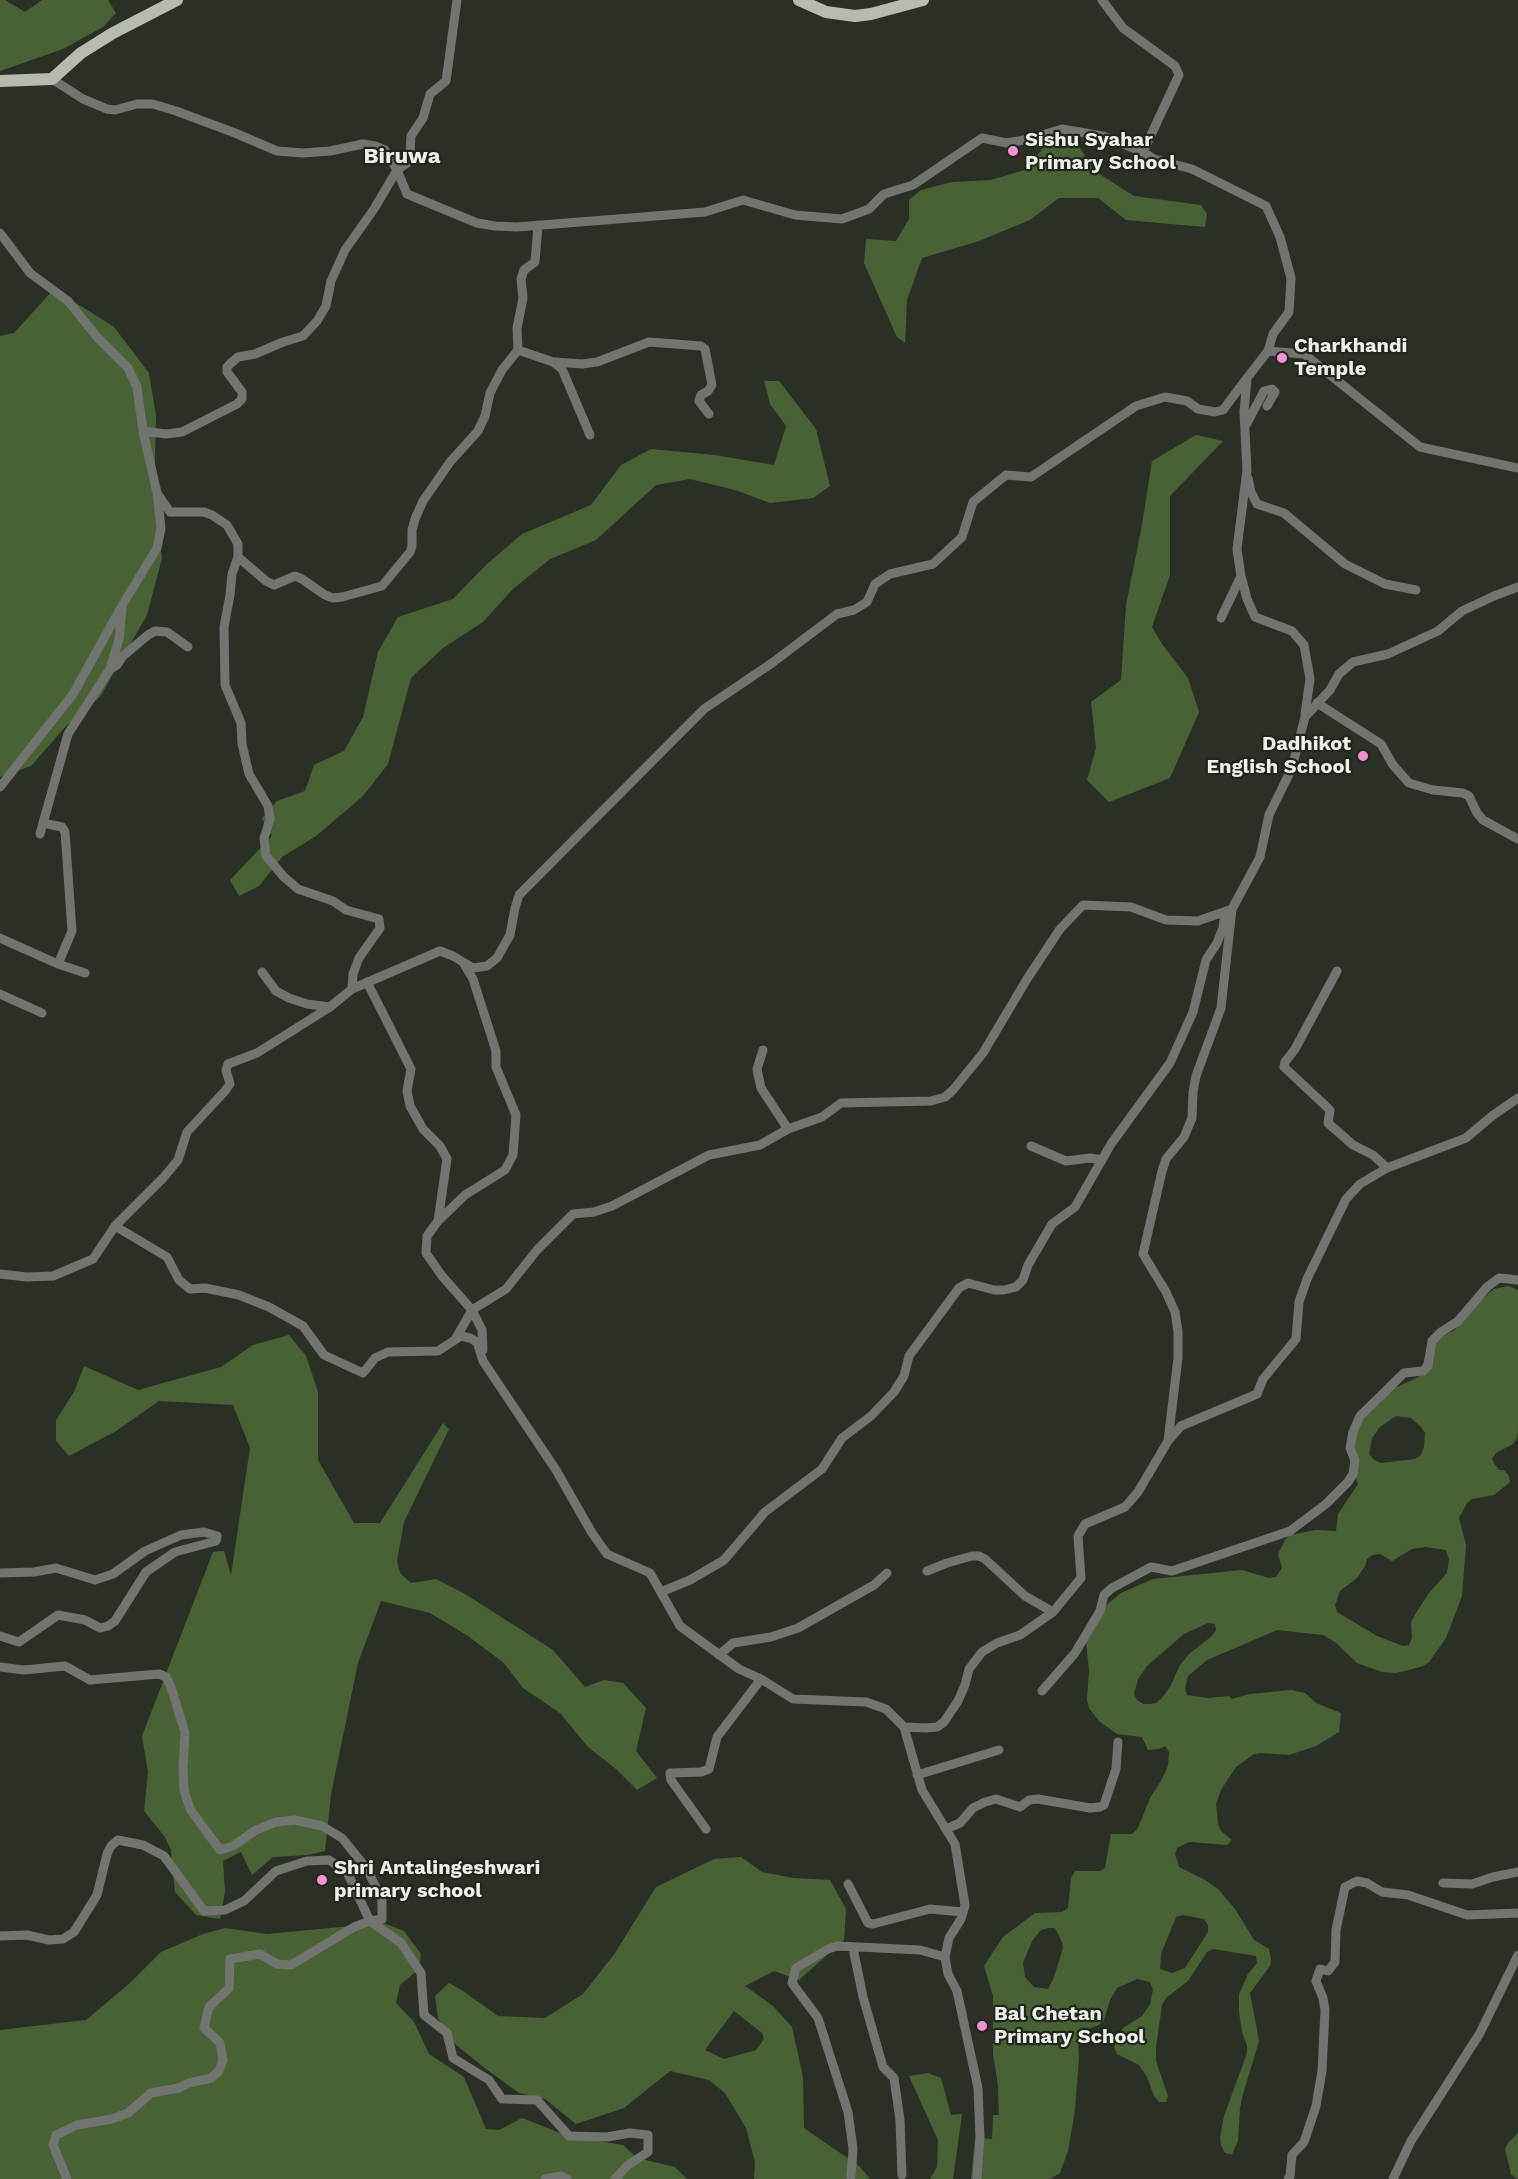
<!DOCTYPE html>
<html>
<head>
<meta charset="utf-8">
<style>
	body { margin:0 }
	canvas { display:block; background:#2b3027 }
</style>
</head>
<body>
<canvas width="1518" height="2179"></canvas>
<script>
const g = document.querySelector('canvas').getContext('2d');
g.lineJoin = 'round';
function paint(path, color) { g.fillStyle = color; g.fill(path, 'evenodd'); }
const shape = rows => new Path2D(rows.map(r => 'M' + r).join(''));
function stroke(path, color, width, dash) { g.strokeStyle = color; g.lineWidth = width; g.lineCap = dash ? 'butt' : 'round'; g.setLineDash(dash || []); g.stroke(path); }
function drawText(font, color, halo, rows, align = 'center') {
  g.font = font + ' "Work Sans",sans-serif'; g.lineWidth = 4.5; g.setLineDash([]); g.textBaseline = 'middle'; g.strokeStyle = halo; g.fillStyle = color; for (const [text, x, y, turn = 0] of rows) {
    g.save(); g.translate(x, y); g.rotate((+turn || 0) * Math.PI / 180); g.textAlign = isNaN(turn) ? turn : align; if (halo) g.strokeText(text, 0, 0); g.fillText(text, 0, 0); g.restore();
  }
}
const forest = shape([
	[0,0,5,0,25,12,42,0,108,0,116,13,103,27,63,49,0,71],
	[1074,137,1093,170,1134,196,1201,205,1207,214,1205,227,1126,220,1098,198,1059,198,1030,220,979,241,922,258,907,300,905,343,897,337,864,263,866,239,896,241,909,219,909,200,921,190,952,182,991,180,1028,169,1046,143],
	[54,289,114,327,149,373,156,416,154,503,162,558,147,615,100,697,66,726,31,766,0,777,0,336,14,333],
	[764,381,779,381,816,429,830,486,813,498,770,503,735,490,690,479,656,485,596,540,550,559,513,589,483,622,443,648,411,678,388,764,363,796,316,836,282,857,259,886,239,896,230,880,272,836,262,818,277,801,305,791,314,765,344,751,363,717,378,652,398,617,453,599,485,566,522,534,591,505,621,465,651,449,715,455,774,465,786,426,770,404],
	[1196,435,1223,441,1170,496,1170,575,1152,627,1162,644,1188,678,1199,712,1170,778,1109,802,1087,780,1096,748,1091,702,1121,680,1126,605,1142,525,1152,461],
	[1509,1286,1518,1290,1518,1430,1517,1438,1513,1444,1496,1453,1492,1459,1495,1465,1500,1470,1504,1470,1509,1476,1510,1482,1494,1495,1472,1499,1467,1503,1459,1518,1466,1545,1462,1596,1446,1638,1429,1662,1423,1666,1409,1670,1396,1673,1382,1672,1357,1663,1335,1642,1323,1635,1277,1630,1207,1660,1188,1676,1185,1689,1187,1695,1208,1698,1229,1696,1232,1699,1250,1694,1291,1690,1305,1693,1316,1703,1341,1713,1339,1732,1316,1746,1289,1755,1261,1753,1254,1754,1236,1767,1221,1790,1216,1804,1218,1825,1221,1831,1232,1840,1227,1845,1189,1842,1177,1848,1175,1854,1179,1867,1205,1880,1218,1889,1235,1909,1254,1940,1269,1949,1271,1959,1270,1966,1250,1993,1259,2041,1243,2094,1240,2108,1238,2141,1232,2154,1225,2153,1221,2145,1220,2138,1224,2116,1247,2053,1247,2046,1242,2032,1239,2012,1239,1994,1248,1974,1257,1963,1256,1956,1213,1949,1207,1952,1188,1981,1166,1998,1162,2005,1156,2047,1156,2061,1168,2096,1166,2102,1159,2102,1154,2096,1147,2077,1139,2065,1117,2054,1114,2047,1123,2028,1142,2016,1150,2004,1153,1990,1150,1982,1137,1979,1117,1988,1110,2000,1104,2020,1099,2025,1085,2030,1078,2042,1079,2058,1075,2110,1068,2151,1060,2173,1050,2179,971,2179,975,2138,992,2139,993,2115,999,2115,998,2085,993,2054,993,1996,984,1966,1003,1937,1035,1913,1062,1912,1068,1908,1071,1878,1075,1871,1100,1871,1105,1868,1111,1834,1132,1834,1138,1828,1150,1798,1162,1779,1168,1766,1169,1752,1165,1746,1159,1749,1148,1750,1142,1737,1117,1734,1099,1721,1089,1708,1087,1700,1089,1670,1086,1642,1104,1607,1121,1593,1153,1579,1242,1570,1269,1578,1276,1577,1282,1568,1278,1554,1285,1540,1290,1535,1316,1530,1336,1531,1338,1514,1358,1484,1347,1452,1355,1425,1388,1391,1419,1377,1428,1347,1436,1339,1455,1330,1462,1316,1494,1289],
	[1396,1416,1411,1418,1421,1427,1425,1433,1424,1447,1421,1455,1415,1459,1381,1463,1374,1460,1369,1454,1372,1438,1380,1427],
	[1426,1547,1446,1550,1449,1559,1447,1573,1429,1593,1414,1616,1411,1622,1412,1638,1409,1645,1403,1646,1377,1636,1337,1612,1335,1605,1340,1591,1357,1578,1365,1566,1367,1559,1373,1555,1380,1554,1392,1561,1412,1549],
	[1208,1623,1215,1624,1216,1630,1212,1636,1189,1654,1180,1665,1170,1687,1162,1698,1156,1703,1150,1704,1143,1704,1137,1700,1134,1694,1138,1679,1147,1666,1184,1634],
	[1183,1915,1204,1919,1208,1925,1208,1932,1185,1968,1172,1973,1160,1969,1161,1954,1176,1917],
	[1048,1928,1055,1928,1062,1942,1063,1948,1054,1977,1048,1989,1034,1987,1025,1977,1023,1963,1032,1941,1041,1930],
	[289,1335,306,1356,318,1392,318,1460,354,1523,380,1523,443,1423,449,1429,404,1522,397,1561,400,1573,411,1583,436,1579,465,1594,553,1650,585,1687,604,1680,623,1683,646,1708,636,1751,657,1778,637,1790,616,1769,588,1747,560,1713,523,1688,504,1663,468,1636,430,1613,381,1601,358,1663,331,1794,325,1851,308,1855,273,1857,252,1875,241,1852,223,1861,225,1892,220,1919,196,1915,175,1892,171,1850,165,1837,144,1811,148,1772,142,1736,213,1552,224,1551,231,1575,250,1448,233,1405,159,1401,116,1431,69,1456,56,1441,56,1420,74,1392,84,1366,138,1390,221,1367,253,1345],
	[741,1857,762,1872,793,1878,830,1880,846,1909,844,1940,799,1980,774,1971,745,1986,773,2006,792,2027,803,2077,804,2128,859,2166,870,2179,754,2179,755,2162,746,2128,725,2093,709,2080,670,2071,624,2108,576,2124,545,2099,519,2093,486,2069,455,2044,438,2018,435,1996,449,1983,463,1991,498,2016,545,2018,583,1994,615,1953,656,1887,714,1859],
	[734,2011,762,2033,764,2039,756,2050,724,2059,705,2050],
	[383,1923,404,1931,421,1954,419,1969,400,1985,396,2003,414,2022,429,2054,464,2077,486,2129,499,2130,522,2118,568,2136,623,2145,637,2158,675,2167,687,2179,0,2179,0,2030,86,2020,130,1983,161,1952,203,1934,225,1928,267,1934],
	[928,2073,941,2078,951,2115,962,2114,953,2179,930,2179,937,2167,938,2140,909,2076],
	[1518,2133,1518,2179,1517,2179,1511,2174,1505,2149,1508,2143]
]);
const minor = shape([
	[1102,0,1123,28,1175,66,1179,75,1143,152,1154,159,1192,169,1266,206,1280,237,1291,278,1289,312,1273,334,1268,351,1247,378,1244,412,1247,470,1237,549,1241,576,1247,599,1255,617,1292,631,1304,645,1310,679,1305,714],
	[52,79,83,99,107,109,115,110,137,104,153,104,176,111,235,133,277,151,303,153,330,151,363,144,375,146,385,150,397,170,407,194,477,223,495,226,517,227,705,212,743,200,795,215,842,219,869,209,884,194,913,185,982,138,1007,143,1029,139,1062,129,1103,136,1143,152],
	[0,233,30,273,68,301,97,337,128,368,137,387,143,431,157,493,161,528,157,548,123,604,73,694,0,787],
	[518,350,517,328,523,298,521,279,524,270,535,262,538,225],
	[1268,351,1304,354,1420,447,1518,468],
	[555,362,582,364,597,362,649,342,701,346,705,349,712,385,708,391,701,395,699,401,709,414],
	[1246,425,1264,391,1272,389,1275,392,1267,406],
	[143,431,166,434,182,432,237,404,242,399,242,392,227,372,227,367,231,363,238,357,255,354,283,342,303,336,317,321,326,306,331,281,345,250,374,209,397,170,407,163,410,154,411,136,423,118,430,94,446,81,457,0],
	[1248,478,1251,492,1257,504,1284,513,1345,564,1385,584,1416,590],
	[157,493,170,512,204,512,212,515,227,525,238,544,238,557,266,581,274,585,295,576,302,579,325,595,333,598,342,597,382,586,410,552,412,546,412,530,415,519,423,501,450,462,478,431,485,416,490,393,502,370,518,350,553,362,562,369,590,435],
	[238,557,232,574,230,595,224,627,225,685,241,723,242,744,249,774,268,806,270,819,264,838,266,856,284,877,298,889,333,901,346,910,379,919,380,928,359,958,353,974,352,989],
	[1221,618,1241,576],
	[110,669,117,665,123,656,148,635,155,631,167,632,188,647],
	[1317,703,1381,744,1393,765,1409,783,1433,790,1463,793,1469,796,1477,813,1483,820,1518,839],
	[43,823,62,827,65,832,72,931,58,964],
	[40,834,68,734,110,669,119,639,122,609],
	[0,938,58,964,85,973],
	[464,964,473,979,496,1051,496,1067,516,1115,513,1155,505,1170,465,1195,438,1221,427,1236,426,1253,442,1276,472,1310,482,1330,483,1350],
	[1337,971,1295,1049,1285,1062,1284,1067,1330,1110,1328,1123,1353,1145,1373,1155,1387,1168],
	[262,972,276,991,289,998,307,1004,330,1007],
	[367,982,411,1069,407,1091,410,1106,423,1129,440,1146,447,1159,438,1221],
	[0,994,42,1013],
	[763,1050,757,1069,761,1088,788,1129],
	[1031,1146,1066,1161,1090,1158,1102,1160],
	[115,1226,167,1257,179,1280,190,1289,205,1288,239,1295,269,1307,303,1326,324,1355,363,1373,375,1358,388,1352,438,1351,461,1336,470,1338,477,1342,483,1361,556,1470,592,1533,607,1554,650,1573,680,1626,739,1669,761,1679,793,1699,866,1702,886,1709,904,1727,922,1790,955,1844,965,1905,961,1919,949,1938,945,1957,948,1974,957,1991,978,2088,980,2138,977,2179],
	[0,1274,27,1277,53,1276,93,1259,115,1226,164,1177,178,1160,187,1132,225,1091,230,1084,226,1070,228,1064,257,1053,330,1007,352,989,440,951,453,956,473,968,487,966,497,958,510,935,515,908,519,895,704,709,772,663,837,614,854,610,867,602,875,584,890,574,933,564,962,537,973,502,1006,475,1031,477,1136,406,1165,397,1187,401,1198,409,1215,412,1223,410,1247,378],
	[456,1338,472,1310,506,1289,537,1250,573,1214,594,1212,612,1206,709,1155,760,1145,788,1129,822,1117,841,1103,931,1101,945,1097,953,1090,983,1053,1027,979,1060,929,1083,905,1131,907,1166,920,1198,921,1232,909,1260,857,1269,815,1292,768,1305,717,1330,690,1339,674,1353,662,1388,654,1438,631,1462,611,1494,596,1518,587],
	[1168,1441,1178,1358,1178,1332,1175,1312,1166,1292,1143,1254,1162,1171,1166,1159,1184,1137,1192,1118,1193,1092,1196,1076,1221,1008,1232,909],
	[927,1571,947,1563,972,1556,979,1556,985,1559,1025,1596,1053,1612],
	[0,1573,34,1572,56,1568,95,1580,113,1574,145,1551,181,1535,204,1532,217,1536,216,1541,175,1552,146,1572,115,1621,108,1626,100,1628,85,1620,58,1615,19,1642,0,1636],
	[661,1592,690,1580,724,1560,765,1512,822,1469,842,1438,871,1416,894,1392,904,1376,909,1356,959,1288,968,1283,994,1290,1004,1290,1016,1287,1023,1280,1028,1265,1052,1224,1075,1207,1111,1144,1170,1063,1193,1012,1206,960,1217,943,1223,928,1225,912],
	[719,1655,733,1643,771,1637,798,1628,874,1585,887,1573],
	[0,1667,24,1670,65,1666,90,1680,159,1674,166,1677,171,1687,185,1733,183,1768,184,1790,190,1809,220,1850,233,1846,256,1830,276,1822,295,1820,322,1826,342,1838,367,1869,382,1900,382,1919,370,1921,347,1872,329,1860,307,1861,276,1871,244,1901,225,1910,204,1911,164,1856,143,1845,118,1840,111,1846,107,1854,97,1895,74,1932,63,1939,49,1940,27,1935,0,1936],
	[1042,1691,1075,1653,1100,1611,1104,1595,1112,1588,1151,1567,1172,1571,1290,1531,1326,1504,1348,1482,1353,1474,1355,1460,1350,1448,1353,1432,1360,1416,1404,1373,1423,1371,1428,1366,1432,1341,1441,1332,1458,1321,1487,1287,1499,1278,1518,1280],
	[904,1727,926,1728,937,1727,944,1722,958,1701,965,1685,969,1669,982,1652,997,1643,1020,1635,1053,1612,1081,1578,1078,1536,1085,1524,1125,1507,1138,1492,1168,1441,1181,1426,1257,1394,1263,1379,1296,1339,1299,1302,1307,1279,1346,1199,1360,1184,1387,1168,1466,1138,1492,1116,1518,1098],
	[917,1775,999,1750],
	[706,1829,671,1780,670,1773,701,1772,709,1769,717,1737,761,1679],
	[946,1829,960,1823,973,1808,985,1802,996,1799,1020,1807,1029,1800,1038,1799,1090,1808,1100,1807,1104,1805,1116,1769,1118,1742],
	[1443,1883,1472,1884,1493,1877,1518,1872],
	[848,1884,868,1923,873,1924,930,1909,963,1912],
	[853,1948,863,1997,883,2067,894,2078,900,2120,902,2175],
	[851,2177,853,2149,848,2112,818,2018,792,1983,796,1968,828,1949,838,1946,920,1950,945,1957],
	[67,2179,53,2145,56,2135,77,2125,112,2119,128,2113,151,2093,179,2088,189,2083,211,2078,219,2071,223,2060,220,2043,204,2028,209,2007,229,1988,230,1959,260,1954,277,1964,291,1965,354,1927,370,1921,401,1943,421,1973,424,2015,447,2033,453,2058,489,2080,502,2099,537,2100,569,2136,607,2137,630,2133,648,2135,648,2152,628,2165,615,2179],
	[545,2179,561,2176,567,2179],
	[1288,2179,1290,2176,1292,2155,1304,2142,1316,2106,1322,2071,1325,2010,1323,1998,1316,1981,1320,1969,1328,1971,1335,1962,1336,1930,1345,1887,1357,1881,1367,1883,1382,1892,1408,1895,1467,1915,1518,1913],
	[1393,2179,1411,2141,1480,2033,1518,1955]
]);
const major = shape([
	[799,0,826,12,855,16,871,14,923,0],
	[0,81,52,79,81,53,113,33,177,0]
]);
const markers = [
	[1013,151,6,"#f590d1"],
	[1282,358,6,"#f590d1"],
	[1363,756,6,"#f590d1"],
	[322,1880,6,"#f590d1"],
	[982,2026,6,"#f590d1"]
];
const poiNames = [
	["Sishu Syahar",1025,140],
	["Primary School",1025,163],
	["Charkhandi",1294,346],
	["Temple",1294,369],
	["Dadhikot",1351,744,"right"],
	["English School",1351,767,"right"],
	["Shri Antalingeshwari",334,1868],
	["primary school",334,1891],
	["Bal Chetan",994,2014],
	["Primary School",994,2037]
];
const quarterNames = [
	["Biruwa",402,157]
];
paint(forest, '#496235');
stroke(minor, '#727470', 9);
stroke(major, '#b5bbb1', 12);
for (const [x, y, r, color] of markers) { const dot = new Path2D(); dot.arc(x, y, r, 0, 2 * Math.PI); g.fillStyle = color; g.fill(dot); stroke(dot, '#21261d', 2); }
drawText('bold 20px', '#edf1eb', '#21261d', poiNames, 'left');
drawText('bold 22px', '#edf1eb', '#21261d', quarterNames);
</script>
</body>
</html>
